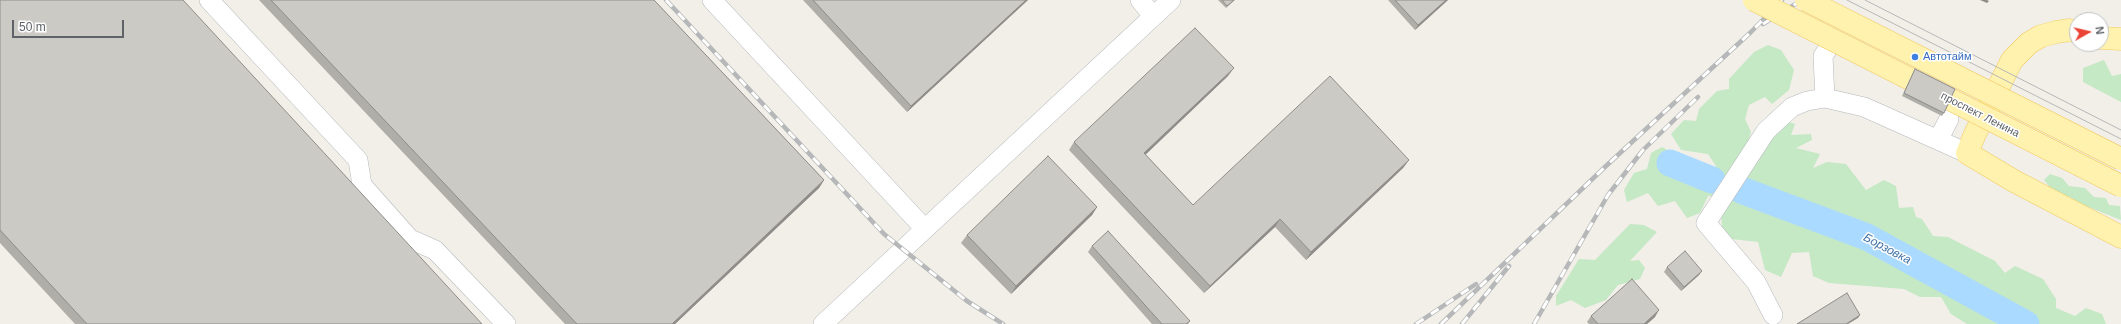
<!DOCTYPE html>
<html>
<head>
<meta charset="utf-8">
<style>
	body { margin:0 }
	#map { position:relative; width:2121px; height:324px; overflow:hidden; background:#f1efe8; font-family:Helvetica,sans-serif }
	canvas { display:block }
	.north { position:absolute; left:2069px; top:12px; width:40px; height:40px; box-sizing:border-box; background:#fff; border:1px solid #bfc1c3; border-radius:50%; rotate:82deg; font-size:11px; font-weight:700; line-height:16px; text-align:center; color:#5f6368 }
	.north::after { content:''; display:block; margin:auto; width:14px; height:18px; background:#ea4335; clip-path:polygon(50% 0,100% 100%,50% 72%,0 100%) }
	.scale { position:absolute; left:12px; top:20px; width:112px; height:18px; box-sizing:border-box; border:2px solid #5f6368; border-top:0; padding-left:5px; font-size:12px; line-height:14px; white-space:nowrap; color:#5f6368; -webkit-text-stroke:3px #fff; paint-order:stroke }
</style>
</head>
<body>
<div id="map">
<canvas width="2121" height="324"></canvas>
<div class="north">N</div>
<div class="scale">50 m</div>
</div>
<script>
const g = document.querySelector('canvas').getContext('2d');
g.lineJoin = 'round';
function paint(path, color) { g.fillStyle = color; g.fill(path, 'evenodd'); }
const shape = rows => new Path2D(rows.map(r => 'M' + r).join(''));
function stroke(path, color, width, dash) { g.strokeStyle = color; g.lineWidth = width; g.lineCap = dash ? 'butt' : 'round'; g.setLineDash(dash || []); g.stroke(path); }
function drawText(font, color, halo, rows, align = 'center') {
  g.font = font + ' Helvetica,sans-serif'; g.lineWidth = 3; g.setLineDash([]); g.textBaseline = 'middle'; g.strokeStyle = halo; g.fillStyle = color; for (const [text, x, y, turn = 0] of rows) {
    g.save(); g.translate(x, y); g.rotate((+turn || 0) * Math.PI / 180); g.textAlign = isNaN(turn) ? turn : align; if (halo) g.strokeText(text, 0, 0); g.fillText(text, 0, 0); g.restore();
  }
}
const green = shape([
	[1768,45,1781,50,1794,70,1789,90,1772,104,1765,97,1749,105,1745,119,1751,132,1748,142,1752,161,1788,122,1795,124,1791,135,1811,134,1812,140,1796,148,1820,154,1813,168,1827,162,1846,164,1866,190,1884,180,1896,186,1899,208,1913,207,1916,217,1922,219,1933,236,1948,237,1995,261,2005,273,2015,266,2043,279,2056,299,2056,308,2075,316,2086,308,2102,314,2106,324,1967,324,1951,314,1941,297,1920,297,1904,289,1829,283,1813,276,1809,252,1792,253,1781,277,1765,270,1758,242,1723,238,1721,215,1729,198,1708,196,1700,213,1687,218,1675,201,1658,206,1648,193,1627,202,1624,190,1634,173,1647,169,1651,153,1662,147,1666,149,1668,157,1680,164,1683,179,1696,177,1702,183,1716,166,1708,154,1681,150,1671,134,1684,120,1696,121,1699,109,1717,91,1729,89,1729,79,1754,52],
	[2104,60,2112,76,2121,74,2121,102,2083,82,2083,68],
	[2050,174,2062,178,2069,186,2085,188,2094,197,2106,198,2109,205,2120,206,2121,220,2078,203,2070,197,2056,195,2044,180],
	[1630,224,1644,225,1657,232,1630,261,1639,260,1645,268,1640,279,1618,285,1606,300,1585,308,1571,300,1556,306,1556,296,1579,259,1595,260]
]);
const river = shape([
	[1670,163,1712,180],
	[1741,190,1867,237,2026,324]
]);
const minor = shape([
	[209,0,358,160,362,185,410,239,435,250,506,324],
	[712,0,924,228],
	[1140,0,1153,16],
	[1825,98,1823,56,1827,50],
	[1938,140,1949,119],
	[1773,315,1756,282,1706,223,1766,131,1792,107,1807,101,1825,98,1864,107,1967,153],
	[823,324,1171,0]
]);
const major = shape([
	[2077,32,2070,30,2056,32,2041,36,2029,43,2012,60,1975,134,1967,153,2014,181,2121,237],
	[2101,38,2121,39]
]);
const tram = shape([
	[1847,0,2121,139],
	[1865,0,2121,130]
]);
const rail = shape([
	[666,0,884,234,967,301,1003,324],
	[1763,24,1802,0],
	[1416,324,1476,284],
	[1441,324,1606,166,1751,32,1782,0],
	[1462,324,1509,266],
	[1534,324,1608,195,1643,150,1698,97]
]);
const majorBridge = shape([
	[1754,0,2121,186],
	[1806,0,2121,159]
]);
const wall = shape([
	[0,0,482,324,75,324,0,243],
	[259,0,654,0,824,180,819,188,675,324,565,324],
	[803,0,1028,0,907,112],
	[1218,0,1235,0,1226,8],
	[1388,0,1448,0,1415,30],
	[1915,69,1944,113,1942,116,1902,96],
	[1228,76,1145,154,1193,205,1409,160,1403,168,1306,260,1275,227,1204,293,1069,150,1074,142],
	[1097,207,1092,215,1011,294,961,243,967,235],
	[1092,246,1190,321,1188,324,1152,324,1088,252],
	[1667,267,1702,271,1699,275,1681,291,1664,272],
	[1591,316,1655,317,1647,324,1589,324,1587,322]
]);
const shadedWall = shape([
	[1026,0,1028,0,907,112,911,106],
	[1446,0,1448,0,1415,30,1418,25],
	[1980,0,1987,0,1989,1,1987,3],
	[1234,68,1228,76,1139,161,1144,153],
	[1409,160,1403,168,1306,260,1311,252],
	[824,180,819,188,675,324,672,324],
	[1097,207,1092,215,1011,294,1016,286],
	[1280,219,1275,227,1204,293,1210,286],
	[1702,271,1699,275,1681,291,1684,287],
	[1659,310,1655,317,1647,324,1644,324],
	[1860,315,1858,318,1848,324,1846,324]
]);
const building = shape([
	[0,0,183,0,482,324,87,324,0,230,0,0],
	[271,0,654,0,824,180,672,324,577,324,271,0],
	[813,0,1026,0,911,106,813,0],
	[1222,0,1234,0,1227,6,1222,0],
	[1395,0,1446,0,1418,25,1395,0],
	[1195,28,1234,68,1144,153,1193,205,1330,76,1409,160,1311,252,1280,219,1210,286,1074,142,1195,28],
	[1915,69,1955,89,1944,113,1904,93,1915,69],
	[1048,156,1097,207,1016,286,967,235,1048,156],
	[1108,231,1190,321,1186,324,1162,324,1092,246,1108,231],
	[1685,251,1702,271,1684,287,1667,267,1685,251],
	[1632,279,1659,310,1644,324,1598,324,1591,316,1632,279],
	[1847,293,1860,315,1846,324,1797,324,1847,293]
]);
const markers = [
	[1915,57,4,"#3f7fe0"]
];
const shopNames = [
	["Автотайм",1923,57]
];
const streetNames = [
	["проспект Ленина",1980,115,27]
];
const waterNames = [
	["Борзовка",1887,249,28]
];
paint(green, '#c5e8c5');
stroke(river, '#aadaff', 27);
stroke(minor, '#b5b8bc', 20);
stroke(major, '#f2c960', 23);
stroke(minor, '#fff', 19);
stroke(major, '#fff2af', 22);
stroke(tram, '#b6b7b8', 1);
stroke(rail, '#b6b7b8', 4.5);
stroke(rail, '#fff', 3, [9]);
stroke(majorBridge, '#f2c960', 23, []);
stroke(majorBridge, '#fff2af', 22);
paint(wall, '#afaea9');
paint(shadedWall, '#8f8d8a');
paint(building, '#cccac5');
stroke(building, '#8f8d8a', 1);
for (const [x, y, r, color] of markers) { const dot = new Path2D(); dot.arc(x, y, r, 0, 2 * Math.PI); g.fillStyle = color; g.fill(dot); stroke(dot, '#fff', 1.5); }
drawText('11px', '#366cbe', '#fff', shopNames, 'left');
drawText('11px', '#5f6368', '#fff', streetNames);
drawText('italic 12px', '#4174aa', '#fff', waterNames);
</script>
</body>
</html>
